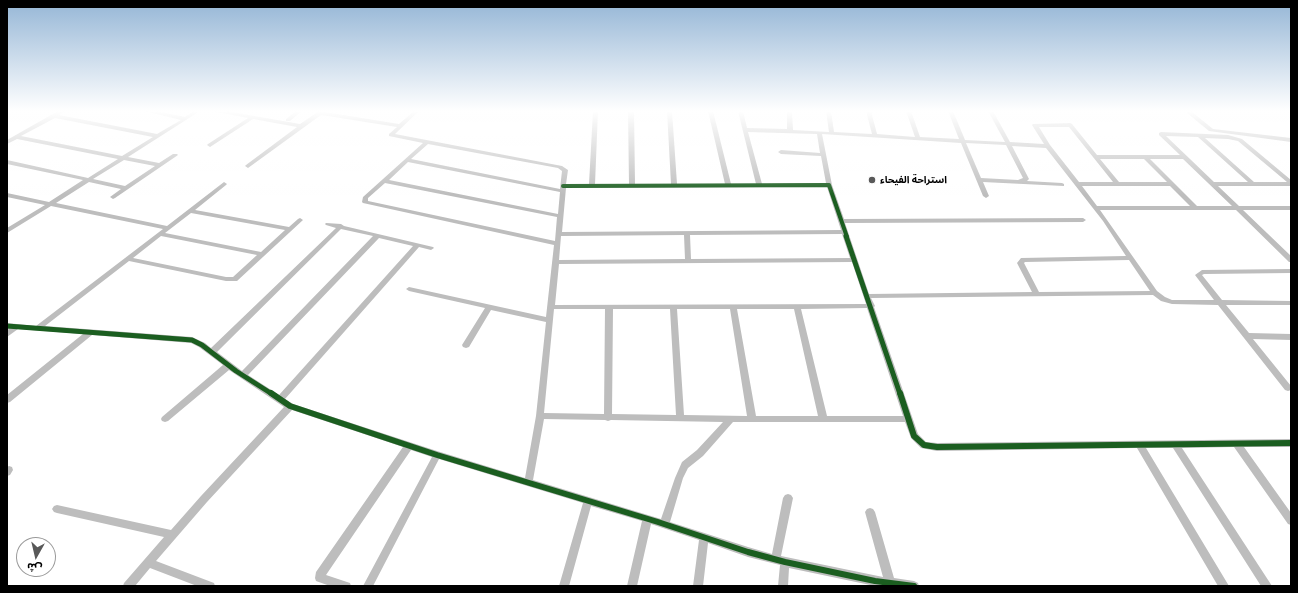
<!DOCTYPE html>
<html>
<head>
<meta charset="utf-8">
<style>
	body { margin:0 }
	#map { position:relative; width:1298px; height:593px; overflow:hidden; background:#fff; font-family:"IBM Plex Sans","Noto Sans Arabic",sans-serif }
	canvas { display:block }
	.frame { position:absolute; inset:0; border:8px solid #000; pointer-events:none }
	.north { position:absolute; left:16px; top:537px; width:40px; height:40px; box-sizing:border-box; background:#fff; border:1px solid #999; border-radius:50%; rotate:188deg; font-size:11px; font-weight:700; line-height:16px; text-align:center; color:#000 }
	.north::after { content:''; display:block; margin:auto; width:14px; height:18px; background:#595959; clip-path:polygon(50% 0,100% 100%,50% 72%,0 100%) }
</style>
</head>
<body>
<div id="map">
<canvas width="1298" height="593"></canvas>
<div class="frame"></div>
<div class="north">ش</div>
</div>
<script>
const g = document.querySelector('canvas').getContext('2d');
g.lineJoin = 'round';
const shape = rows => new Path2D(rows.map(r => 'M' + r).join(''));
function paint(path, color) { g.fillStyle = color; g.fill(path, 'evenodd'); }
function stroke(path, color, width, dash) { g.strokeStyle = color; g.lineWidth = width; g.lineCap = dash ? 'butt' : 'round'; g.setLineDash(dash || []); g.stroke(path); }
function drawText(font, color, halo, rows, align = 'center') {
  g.font = font + ' "IBM Plex Sans","Noto Sans Arabic",sans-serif'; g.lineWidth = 3; g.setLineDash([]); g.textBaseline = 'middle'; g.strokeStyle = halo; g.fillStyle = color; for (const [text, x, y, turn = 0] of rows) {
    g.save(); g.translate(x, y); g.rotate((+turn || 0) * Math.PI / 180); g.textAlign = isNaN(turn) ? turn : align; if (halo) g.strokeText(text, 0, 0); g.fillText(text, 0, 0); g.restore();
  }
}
const minor = shape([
	[58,111,65,111,59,115,157,134,181,120,144,111,156,111,185,117,194,111,200,111,128,157,159,163,173,154,177,154,178,155,115,198,113,199,110,197,121,189,89,182,56,203,167,226,224,182,227,184,226,185,195,210,289,227,298,219,300,218,303,220,237,281,226,281,129,261,45,326,192,337,205,343,211,348,336,228,326,225,325,224,326,223,341,224,344,226,433,247,434,248,431,250,419,247,285,399,293,404,437,451,525,478,536,416,546,322,491,310,469,347,466,348,463,347,462,345,485,308,409,291,406,289,409,287,546,317,554,245,363,203,362,202,363,197,423,143,389,136,389,134,397,127,321,115,248,168,245,166,246,165,297,127,253,119,210,147,207,145,208,144,248,118,212,111,226,111,300,124,319,111,325,111,325,112,399,124,414,111,419,111,395,134,562,166,568,170,566,184,589,184,593,111,598,111,595,184,629,184,628,111,634,111,635,184,671,184,667,111,672,111,677,184,725,184,708,111,713,111,731,184,756,184,738,111,743,111,747,128,787,129,787,111,792,111,793,130,829,132,826,111,831,111,834,132,872,134,866,111,871,111,877,134,915,137,906,111,911,111,920,137,959,139,948,111,953,111,965,140,1005,142,988,111,993,111,1010,142,1044,144,1032,125,1033,124,1070,123,1072,124,1097,155,1180,155,1159,135,1159,133,1161,132,1228,135,1242,139,1291,180,1291,186,1218,186,1239,206,1291,206,1291,210,1243,210,1291,256,1291,262,1289,262,1236,210,1100,210,1157,291,1165,297,1172,300,1214,300,1195,275,1202,270,1291,269,1291,273,1204,274,1202,275,1222,300,1291,301,1291,305,1226,305,1249,333,1291,334,1291,340,1253,339,1291,386,1291,390,1288,391,1285,390,1218,305,1172,304,1161,301,1153,295,871,298,875,306,874,307,918,434,926,442,937,443,1291,439,1291,447,1244,447,1291,513,1291,525,1288,524,1234,447,1182,448,1272,586,1261,586,1173,448,1146,448,1229,586,1218,586,1137,448,937,451,921,448,911,438,905,422,733,422,703,456,688,468,683,478,670,522,748,547,772,554,783,498,785,495,788,494,791,495,793,498,781,556,883,577,865,512,867,509,870,508,873,509,875,512,894,578,914,581,918,583,919,586,875,586,789,568,788,586,778,586,780,565,748,557,708,543,703,586,693,586,699,540,651,524,637,586,627,586,642,521,591,506,569,586,559,586,583,503,439,459,373,586,363,586,432,457,411,450,326,575,350,583,351,586,330,586,316,581,315,578,316,572,403,447,292,410,207,502,156,561,214,583,215,586,197,586,150,568,135,586,123,586,124,583,164,537,57,513,54,512,52,509,54,506,57,505,171,530,201,496,284,407,229,370,168,421,165,422,162,421,161,419,162,417,223,365,199,347,191,343,92,335,10,402,7,403,7,395,83,334,18,329,7,337,7,330,9,329,7,329,7,323,36,326,163,229,51,206,7,233,7,228,45,205,7,197,7,193,49,202,83,180,7,164,7,160,88,178,118,159,17,139,7,144,7,140,58,111],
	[55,118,153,137,122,156,21,136,55,118],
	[1039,127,1069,127,1113,182,1079,182,1050,145,1039,127],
	[748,132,817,134,820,153,781,150,778,152,781,154,821,156,826,183,762,184,748,132],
	[822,134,961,143,983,196,986,198,989,196,983,182,1064,186,1064,184,1062,183,1027,181,1029,179,1012,146,1046,148,1103,221,1126,256,1021,258,1017,263,1032,292,869,294,845,223,1083,222,1086,220,1083,218,844,219,832,185,822,134],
	[1166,136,1198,137,1248,182,1214,182,1166,136],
	[1205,138,1228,139,1238,141,1287,182,1254,182,1205,138],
	[966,143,1006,145,1023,178,1018,180,981,178,966,143],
	[428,144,558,168,562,171,560,189,411,159,428,144],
	[1100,159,1144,159,1167,182,1119,182,1100,159],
	[1150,159,1183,159,1232,206,1197,206,1150,159],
	[124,160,155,166,125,186,93,179,124,160],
	[408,162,560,192,558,214,389,180,408,162],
	[385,183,557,217,555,241,368,201,368,198,385,183],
	[1082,186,1170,186,1190,206,1097,206,1082,186],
	[827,187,841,230,562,232,566,188,827,187],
	[191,213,285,230,261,252,165,233,191,213],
	[341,229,373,236,242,371,217,352,341,229],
	[842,234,850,258,691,259,690,235,842,234],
	[684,235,685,259,559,260,561,236,684,235],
	[161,236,257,255,233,277,226,277,133,258,161,236],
	[379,238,413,246,279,395,248,375,379,238],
	[1129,260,1150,291,1039,292,1024,263,1025,262,1129,260],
	[852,262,866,304,555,305,559,264,852,262],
	[867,308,903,416,827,416,801,309,867,308],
	[554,309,605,309,604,414,544,413,554,309],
	[613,309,670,309,676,415,612,414,613,309],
	[677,309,730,309,747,416,684,415,677,309],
	[737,309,794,309,818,416,756,416,737,309],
	[544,419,605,420,608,421,611,420,723,422,697,450,682,462,675,478,661,519,533,480,544,419],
	[296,111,302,111,290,121,286,121,286,119,296,111],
	[1187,111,1191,111,1213,129,1291,138,1291,142,1209,131,1187,113,1187,111],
	[9,466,12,467,13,470,10,475,7,476,7,467,9,466]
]);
const cyclewayFar2 = shape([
	[563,186,829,185,847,237]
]);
const cyclewayFar1 = shape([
	[846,236,900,394],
	[7,326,192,340,202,345,236,371,272,394]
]);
const cycleway = shape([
	[271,393,290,406,437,455,658,522,748,552,785,562,875,581,914,586],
	[900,393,914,436,924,445,937,447,1291,443]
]);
const markers = [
	[872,180,4,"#595959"]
];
const poiNames = [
	["استراحة الفيحاء",880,180]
];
paint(minor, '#bdbdbd');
stroke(cyclewayFar2, '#1b5e20', 4);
stroke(cyclewayFar1, '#1b5e20', 5);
stroke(cycleway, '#1b5e20', 6);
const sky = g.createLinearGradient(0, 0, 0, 195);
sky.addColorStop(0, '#95b6d6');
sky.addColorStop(0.57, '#fff');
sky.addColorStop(1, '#ffffff00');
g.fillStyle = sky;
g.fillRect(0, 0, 1298, 195);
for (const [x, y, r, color] of markers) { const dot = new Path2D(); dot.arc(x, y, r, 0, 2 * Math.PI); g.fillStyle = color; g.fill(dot); stroke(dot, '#fff', 1.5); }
drawText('bold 10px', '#000', '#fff', poiNames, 'left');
</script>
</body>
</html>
